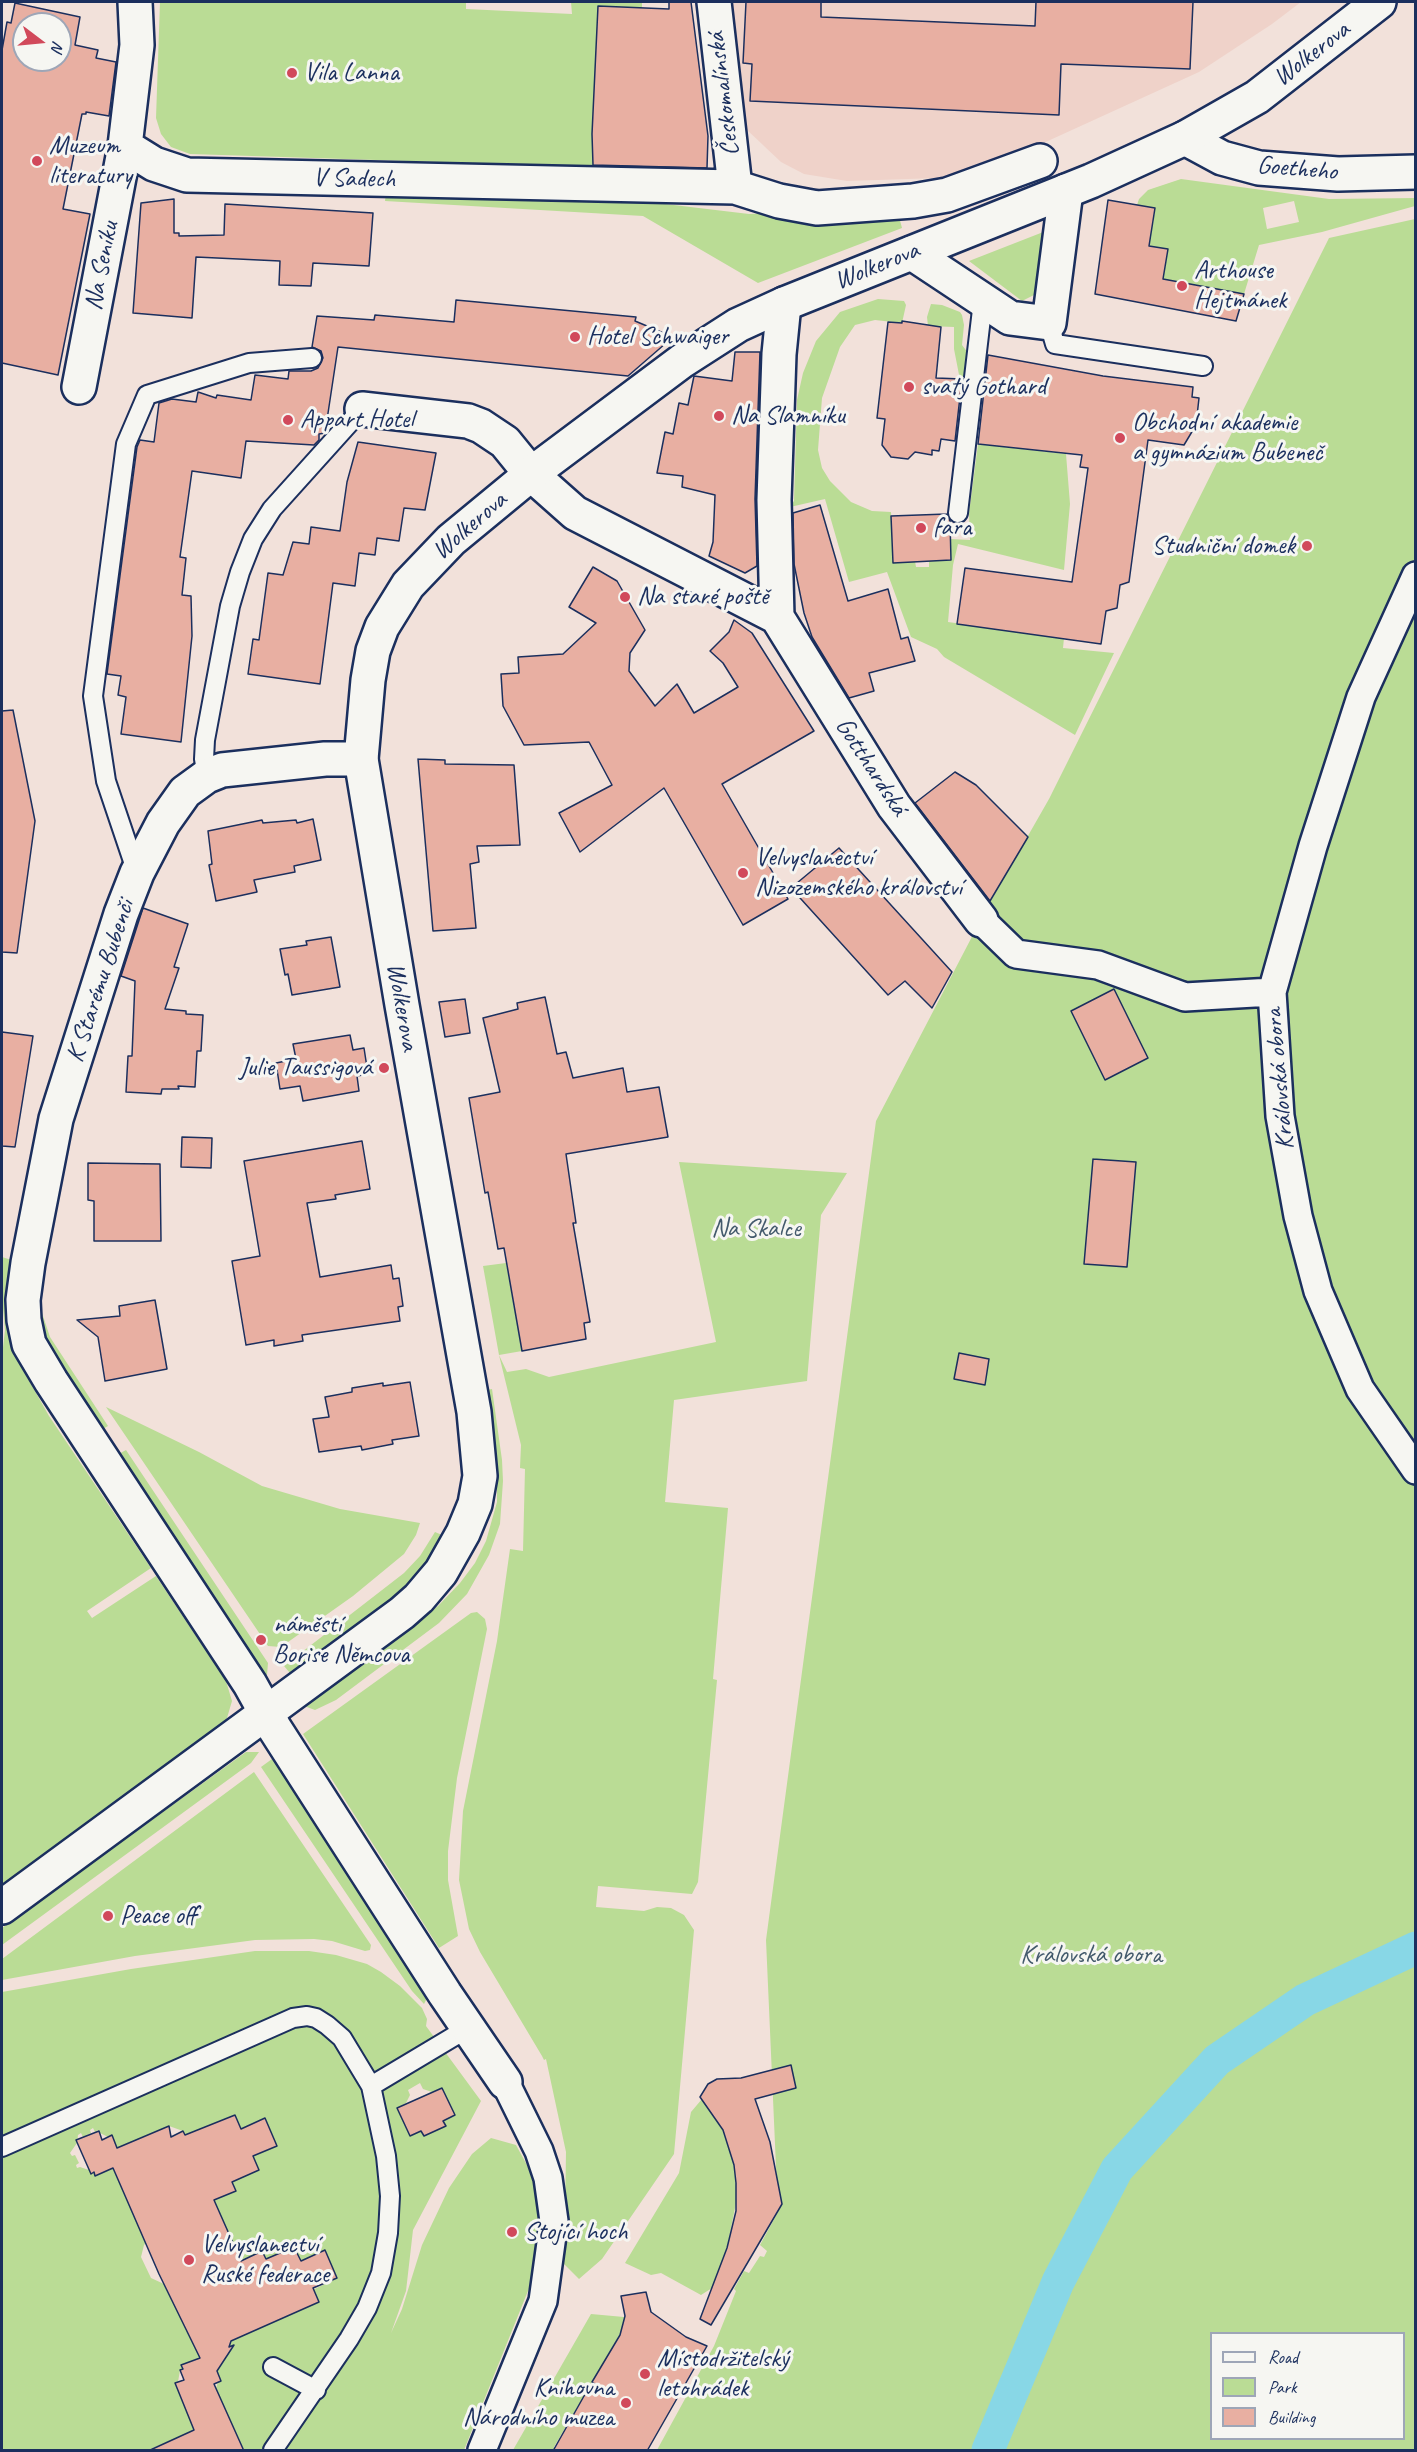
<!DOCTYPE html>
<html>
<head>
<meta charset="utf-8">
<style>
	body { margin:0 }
	#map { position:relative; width:1417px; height:2452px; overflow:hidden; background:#f2e1da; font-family:Caveat,sans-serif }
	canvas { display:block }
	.frame { position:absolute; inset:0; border:3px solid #1b2f5e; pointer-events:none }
	.legend { position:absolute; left:1210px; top:2332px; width:195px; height:108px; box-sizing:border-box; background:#f6f6f2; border:2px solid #9ea6b7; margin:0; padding:8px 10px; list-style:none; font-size:18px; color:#1b2f5e }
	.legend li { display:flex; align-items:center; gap:12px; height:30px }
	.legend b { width:30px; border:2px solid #9ea6b7 }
	.north { position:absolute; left:12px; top:12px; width:60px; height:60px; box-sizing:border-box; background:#f6f6f2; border:2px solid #9ea6b7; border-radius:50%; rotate:106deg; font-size:16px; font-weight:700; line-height:24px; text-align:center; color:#1b2f5e }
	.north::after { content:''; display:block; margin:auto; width:21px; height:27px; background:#d1495b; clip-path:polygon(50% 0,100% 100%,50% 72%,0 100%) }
</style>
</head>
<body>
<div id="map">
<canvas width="1417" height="2452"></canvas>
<div class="frame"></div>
<ul class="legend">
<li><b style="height:8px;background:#f6f6f2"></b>Road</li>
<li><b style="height:16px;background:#badc95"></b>Park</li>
<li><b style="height:16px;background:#e8afa2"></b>Building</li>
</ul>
<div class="north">N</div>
</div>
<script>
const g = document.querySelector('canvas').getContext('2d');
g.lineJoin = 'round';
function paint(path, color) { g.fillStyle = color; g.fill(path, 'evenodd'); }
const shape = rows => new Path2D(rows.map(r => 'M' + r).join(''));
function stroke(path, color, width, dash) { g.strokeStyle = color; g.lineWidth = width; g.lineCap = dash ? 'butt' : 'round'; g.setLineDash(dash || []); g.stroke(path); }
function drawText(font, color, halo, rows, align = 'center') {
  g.font = font + ' Caveat,sans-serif'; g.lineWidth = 6; g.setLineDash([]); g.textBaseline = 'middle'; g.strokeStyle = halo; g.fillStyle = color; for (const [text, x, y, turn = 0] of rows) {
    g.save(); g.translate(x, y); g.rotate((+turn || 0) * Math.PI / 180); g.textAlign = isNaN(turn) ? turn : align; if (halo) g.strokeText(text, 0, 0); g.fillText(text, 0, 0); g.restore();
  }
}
const built = shape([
	[730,2,1301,2,1272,24,1199,72,969,177,847,181,804,174,781,162,746,129,739,110]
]);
const green = shape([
	[160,2,466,2,466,9,572,14,571,2,642,2,642,8,598,6,593,167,190,154,171,147,161,134,156,118],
	[1181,179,1329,199,1416,198,1415,206,1322,232,1259,245,1244,294,1163,279,1168,250,1150,246,1150,239,1145,238,1153,224,1155,208,1137,205,1139,199,1148,190],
	[1294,201,1299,222,1267,229,1263,208],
	[387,185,590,195,749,214,897,209,902,228,758,283,643,216,385,201],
	[1415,219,1415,2450,657,2450,714,2346,736,2291,734,2289,744,2271,749,2273,760,2256,764,2257,767,2251,760,2245,778,2212,766,1940,876,1121,989,904,1049,799,1329,238],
	[1212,2334,1404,2334,1404,2438,1212,2438],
	[1051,229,1040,292,1022,301,969,261],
	[878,299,904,301,906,305,902,323,875,320,855,325,840,347,822,398,818,450,822,468,830,481,851,502,872,511,891,512,893,562,915,561,916,567,929,567,929,561,950,539,970,540,969,513,978,444,1066,454,1070,504,1064,570,958,544,953,565,948,622,1064,638,1063,648,1114,653,1075,735,944,657,937,649,911,637,887,572,849,582,825,499,790,507,794,501,797,400,803,373,816,341,840,312],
	[931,304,942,305,960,312,962,315,964,325,962,345,968,353,962,390,954,349,954,327,928,326,927,317],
	[679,1162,847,1173,821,1215,807,1381,674,1400,665,1502,728,1508,713,1679,717,1680,698,1882,692,1894,598,1886,596,1907,644,1911,657,1907,671,1908,684,1915,694,1930,674,2154,602,2259,579,2279,560,2260,565,2219,566,2152,546,2059,544,2060,542,2056,480,1952,469,1929,459,1880,463,1811,497,1641,510,1549,523,1551,525,1469,520,1468,521,1445,499,1355,483,1266,506,1263,522,1351,499,1355,507,1372,526,1369,549,1377,716,1342],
	[2,1257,21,1263,16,1353,22,1368,49,1416,151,1568,87,1611,92,1618,156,1576,226,1681,232,1701,227,1718,218,1728,2,1886,2,1356,5,1330,2,1297],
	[38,1283,42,1313,50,1337,108,1426,96,1433,38,1341],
	[492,1389,502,1460,503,1481,500,1524,489,1555,467,1594,439,1623,336,1700,315,1710,304,1706,438,1606,460,1583,475,1563,486,1541,497,1502,497,1460,487,1390],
	[106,1407,199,1452,262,1486,340,1509,420,1523,416,1535,404,1554,353,1596,281,1647,268,1646],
	[126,1450,268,1663,267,1675,259,1672,113,1457],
	[435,1532,442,1535,429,1558,396,1597,362,1624,290,1673,284,1666,404,1573,420,1556],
	[477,1612,485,1619,487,1629,457,1778,448,1851,448,1880,458,1936,439,1948,303,1734,471,1613],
	[246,1752,259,1752,251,1763,2,1945,2,1928],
	[272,1759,279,1766,429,1994,424,2004,412,1991,261,1767],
	[254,1772,371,1945,370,1950,365,1951,332,1941,314,1939,255,1940,135,1956,2,1980,2,1959],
	[255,1951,309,1951,336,1955,367,1964,381,1972,400,1986,422,2008,427,2019,426,2026,481,2101,413,2230,406,2291,391,2333,402,2309,422,2245,449,2188,472,2154,491,2138,516,2145,527,2165,537,2190,541,2222,536,2271,464,2450,244,2450,228,2415,182,2445,179,2437,148,2450,2,2450,2,1992,131,1969],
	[420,2083,423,2089,432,2092,442,2088,455,2115,443,2121,446,2126,424,2136,421,2131,410,2136,397,2108,406,2103,410,2095,408,2090],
	[235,2115,259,2170,232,2182,235,2191,210,2202,237,2262,262,2251,266,2259,294,2247,301,2261,325,2250,337,2278,221,2335,228,2350,226,2358,214,2370,221,2381,218,2382,215,2391,176,2386,175,2384,178,2382,180,2370,195,2363,193,2360,197,2359,198,2362,203,2359,164,2284,151,2278,141,2257,144,2245,148,2240,115,2163,110,2166,111,2169,108,2171,106,2168,91,2174,89,2170,80,2167,77,2168,76,2165,79,2163,75,2155,72,2156,70,2153,77,2143,78,2135,81,2133,83,2137,91,2133,90,2130,93,2128,95,2132,98,2130,100,2133,108,2137,119,2152,169,2126,183,2131,185,2135,190,2135],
	[702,2099,723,2130,730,2149,734,2165,737,2198,727,2248,712,2288,701,2295,661,2273,651,2275,625,2263,679,2173,691,2112],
	[591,2314,624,2317,627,2322,554,2447,559,2450,513,2450]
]);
const canal = shape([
	[988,2450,1058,2282,1117,2169,1217,2060,1305,2000,1416,1948]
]);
const building = shape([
	[669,2,691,2,708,136,707,168,593,165,592,134,598,6,669,9,669,2],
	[746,2,821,2,821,17,1035,26,1036,2,1193,2,1190,69,1061,64,1059,115,750,101,752,64,743,63,746,2],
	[15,3,80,17,75,45,98,50,96,58,116,62,109,116,86,112,86,114,82,114,63,209,90,214,58,375,2,363,2,50,7,22,11,23,15,3],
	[24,24,60,24,60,60,24,60,24,24],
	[174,199,174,233,179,233,179,236,224,235,225,204,373,213,369,266,313,263,311,286,279,285,280,261,196,257,192,318,133,313,141,203,174,199],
	[1108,200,1155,208,1149,246,1168,249,1163,279,1244,294,1236,321,1095,294,1108,200],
	[456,300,636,317,635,321,673,337,628,376,338,347,325,433,319,434,319,440,314,445,246,441,241,478,192,471,180,557,186,558,182,595,191,596,192,636,181,742,121,734,126,697,118,695,121,676,107,674,137,447,140,440,154,442,159,403,172,399,196,402,198,392,216,398,217,395,251,400,255,375,288,379,289,371,311,371,318,368,323,358,321,351,312,347,317,316,374,320,375,315,454,322,456,300],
	[902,321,941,327,936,378,962,379,955,441,941,439,939,451,932,450,932,455,915,452,908,459,891,457,882,445,885,419,877,418,888,322,902,323,902,321],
	[735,352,760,352,755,499,757,566,745,573,709,556,713,542,715,495,682,487,683,476,657,473,665,432,673,434,679,403,688,405,694,376,732,381,735,352],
	[988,355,1103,376,1193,387,1192,397,1199,398,1196,425,1184,445,1148,440,1129,582,1120,585,1117,608,1106,611,1101,644,957,624,965,568,1072,582,1088,468,1080,467,1082,455,978,444,988,355],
	[358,442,436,453,425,510,404,508,399,541,377,538,375,555,359,553,355,586,333,583,320,684,248,674,253,639,259,640,268,573,283,575,293,542,309,544,311,527,340,531,347,482,358,442],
	[820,505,848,601,888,589,901,639,908,637,915,661,869,673,874,691,849,698,812,637,804,613,794,564,793,513,820,505],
	[947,514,950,521,951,560,893,563,891,516,947,514],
	[593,567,617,581,645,630,630,653,629,671,655,706,677,684,694,713,738,687,723,663,710,651,729,632,734,620,752,633,814,731,722,784,788,899,743,925,664,788,580,852,559,813,612,785,589,742,524,745,503,706,501,674,519,673,518,657,563,654,596,623,569,607,593,567],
	[13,710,35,821,17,953,2,952,2,711,13,710],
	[418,759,445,760,445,764,514,765,520,845,477,846,479,862,470,864,476,928,433,931,418,759],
	[955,772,976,785,1028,837,990,901,915,803,955,772],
	[313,819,321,860,294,866,295,872,254,880,257,892,216,901,209,865,212,864,208,831,262,820,263,823,296,820,297,823,313,819],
	[839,848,952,972,932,1008,905,981,888,995,791,888,839,848],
	[143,908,188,924,174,967,179,968,165,1009,186,1011,186,1014,203,1015,201,1051,197,1051,195,1087,178,1086,179,1089,162,1089,161,1094,126,1092,128,1056,132,1056,135,981,121,976,143,908],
	[331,937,340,987,292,995,288,974,285,975,280,949,307,945,306,941,331,937],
	[1114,989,1148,1058,1105,1080,1071,1011,1114,989],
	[545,997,557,1054,566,1052,573,1078,623,1068,627,1092,659,1087,668,1137,566,1154,576,1223,573,1223,590,1322,584,1323,586,1339,522,1351,504,1248,498,1249,488,1192,485,1193,469,1098,500,1092,483,1018,518,1009,517,1003,545,997],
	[465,999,470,1033,445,1037,439,1002,465,999],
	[2,1032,33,1036,15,1147,2,1146,2,1032],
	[350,1035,353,1050,364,1048,368,1074,357,1076,359,1091,303,1101,300,1086,280,1089,276,1063,296,1059,293,1044,350,1035],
	[182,1137,212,1138,211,1168,181,1167,182,1137],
	[362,1141,370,1189,335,1195,336,1199,307,1203,320,1277,391,1265,393,1279,399,1278,403,1306,398,1307,400,1321,302,1335,303,1341,274,1346,274,1340,246,1345,232,1261,260,1256,244,1161,362,1141],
	[1093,1159,1136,1162,1127,1267,1084,1264,1093,1159],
	[88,1163,160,1164,161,1241,94,1241,94,1201,88,1200,88,1163],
	[155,1300,167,1369,105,1381,98,1337,77,1320,120,1316,119,1306,155,1300],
	[959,1353,989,1359,985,1385,954,1379,959,1353],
	[410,1382,419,1436,392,1440,393,1444,362,1450,361,1446,319,1452,313,1419,329,1417,325,1397,352,1392,352,1388,383,1383,383,1386,410,1382],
	[791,2065,796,2088,755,2099,770,2142,782,2204,711,2325,700,2319,727,2248,736,2211,736,2183,734,2165,723,2130,700,2097,708,2084,717,2079,741,2078,791,2065],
	[442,2088,455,2115,443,2121,446,2126,424,2136,421,2131,410,2136,397,2108,442,2088],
	[235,2115,241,2129,265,2118,277,2146,253,2156,259,2170,232,2182,236,2191,214,2200,241,2261,262,2251,266,2259,294,2247,301,2261,325,2250,337,2278,313,2288,319,2302,231,2341,229,2347,234,2345,217,2371,221,2381,214,2384,244,2451,148,2451,194,2430,175,2383,184,2380,180,2370,183,2369,181,2365,200,2358,159,2274,113,2168,95,2176,94,2172,91,2174,76,2140,99,2131,102,2140,112,2135,117,2148,169,2126,171,2137,183,2131,185,2135,235,2115],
	[646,2292,651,2312,686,2337,707,2346,647,2451,553,2451,584,2396,595,2384,592,2382,620,2335,625,2316,621,2296,646,2292]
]);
const service = shape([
	[1049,323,1055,344,1203,366],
	[958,513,983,301],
	[207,776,204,759,205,740,230,606,240,572,253,539,272,509,362,409],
	[137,873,106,781,93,696,126,444,147,395,249,363,312,358],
	[2,2147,293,2018,307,2016,316,2018,327,2025,342,2038,371,2086],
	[273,2367,316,2390],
	[273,2450,349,2339,367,2308,381,2273,388,2233,390,2196,386,2156,371,2086,468,2028]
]);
const pedestrian = shape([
	[1416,576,1361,697,1313,846,1272,992,1280,1116,1298,1216,1318,1291,1360,1389,1416,1470],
	[981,920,1016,954,1098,965,1185,997,1272,992],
	[482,2450,543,2301,554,2221,548,2178,539,2151,505,2082]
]);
const minor = shape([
	[135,2,137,45,125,146,154,164,187,175,735,187,779,201,817,208,913,201,947,195,1040,161],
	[714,2,735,187],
	[1185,138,1222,158,1259,168,1338,174,1416,172],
	[912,253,1010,318,1049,323,1066,191],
	[784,304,779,354,774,500,777,617,894,806,981,920],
	[79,387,125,146],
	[362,409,468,421,481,426,505,442,531,474,575,513,777,617],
	[361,759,325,759,222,770,207,776,185,792,163,823,137,873,121,914,56,1119,28,1263,23,1300,24,1320,29,1344,51,1381,250,1684,275,1729,445,1994,505,2082]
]);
const tertiary = shape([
	[2,1907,402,1613,419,1598,441,1572,463,1533,475,1504,480,1476,474,1412,402,1005,361,759,368,680,373,651,382,627,408,585,451,540,531,474,682,361,738,325,784,304,1091,181,1185,138,1257,97,1379,2]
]);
const markers = [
	[292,73,6,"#d1495b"],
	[37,161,6,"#d1495b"],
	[1182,286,6,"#d1495b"],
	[575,337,6,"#d1495b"],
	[909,387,6,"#d1495b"],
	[719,416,6,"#d1495b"],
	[288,420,6,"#d1495b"],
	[1120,438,6,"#d1495b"],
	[921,528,6,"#d1495b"],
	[1307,546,6,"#d1495b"],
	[625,597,6,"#d1495b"],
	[743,873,6,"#d1495b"],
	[384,1068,6,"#d1495b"],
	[261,1640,6,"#d1495b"],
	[108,1916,6,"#d1495b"],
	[512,2232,6,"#d1495b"],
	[189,2260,6,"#d1495b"],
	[645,2374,6,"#d1495b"],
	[626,2403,6,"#d1495b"]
];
const streetNames = [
	["Wolkerova",1312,54,-38],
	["Českomalínská",724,94,-97],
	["Goetheho",1297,169,5],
	["V Sadech",354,179,1],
	["Na Seníku",102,266,-79],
	["Wolkerova",877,266,-22],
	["Wolkerova",470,526,-41],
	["Gotthardská",871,767,57],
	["K Starému Bubenči",101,981,-72],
	["Wolkerova",402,1007,80],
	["Královská obora",1280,1079,-95]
];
const poiNames = [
	["Vila Lanna",304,73],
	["Muzeum",49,146],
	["literatury",49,176],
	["Arthouse",1194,271],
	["Hejtmánek",1194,301],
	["Hotel Schwaiger",587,337],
	["svatý Gothard",921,387],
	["Na Slamníku",731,416],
	["Appart Hotel",300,420],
	["Obchodní akademie",1132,423],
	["a gymnázium Bubeneč",1132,453],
	["fara",933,528],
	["Studniční domek",1295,546,"right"],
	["Na staré poště",637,597],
	["Velvyslanectví",755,858],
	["Nizozemského království",755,888],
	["Julie Taussigová",372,1068,"right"],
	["náměstí",273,1625],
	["Borise Němcova",273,1655],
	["Peace off",120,1916],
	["Stojící hoch",524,2232],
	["Velvyslanectví",201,2245],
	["Ruské federace",201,2275],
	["Místodržitelský",657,2359],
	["letohrádek",657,2389],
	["Knihovna",614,2388,"right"],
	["Národního muzea",614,2418,"right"]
];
const parkNames = [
	["Na Skalce",756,1229],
	["Královská obora",1091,1955]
];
paint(built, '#efd2c9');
paint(green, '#badc95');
stroke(canal, '#88d7e6', 33);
paint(building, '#e8afa2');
stroke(building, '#1b2f5e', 1.5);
stroke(service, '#1b2f5e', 22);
stroke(pedestrian, '#1b2f5e', 32);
stroke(minor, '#1b2f5e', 38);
stroke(tertiary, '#1b2f5e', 38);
stroke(service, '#f6f6f2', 18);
stroke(pedestrian, '#f6f6f2', 27);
stroke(minor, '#f6f6f2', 33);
stroke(tertiary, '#f6f6f2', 33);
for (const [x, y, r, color] of markers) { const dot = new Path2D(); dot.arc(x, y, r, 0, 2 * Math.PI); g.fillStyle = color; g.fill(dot); stroke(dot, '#f6f6f2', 2); }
drawText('26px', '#1b2f5e', '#f6f6f2', streetNames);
drawText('26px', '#1b2f5e', '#f6f6f2', poiNames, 'left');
drawText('26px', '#435a6c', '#f6f6f2', parkNames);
</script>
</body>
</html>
